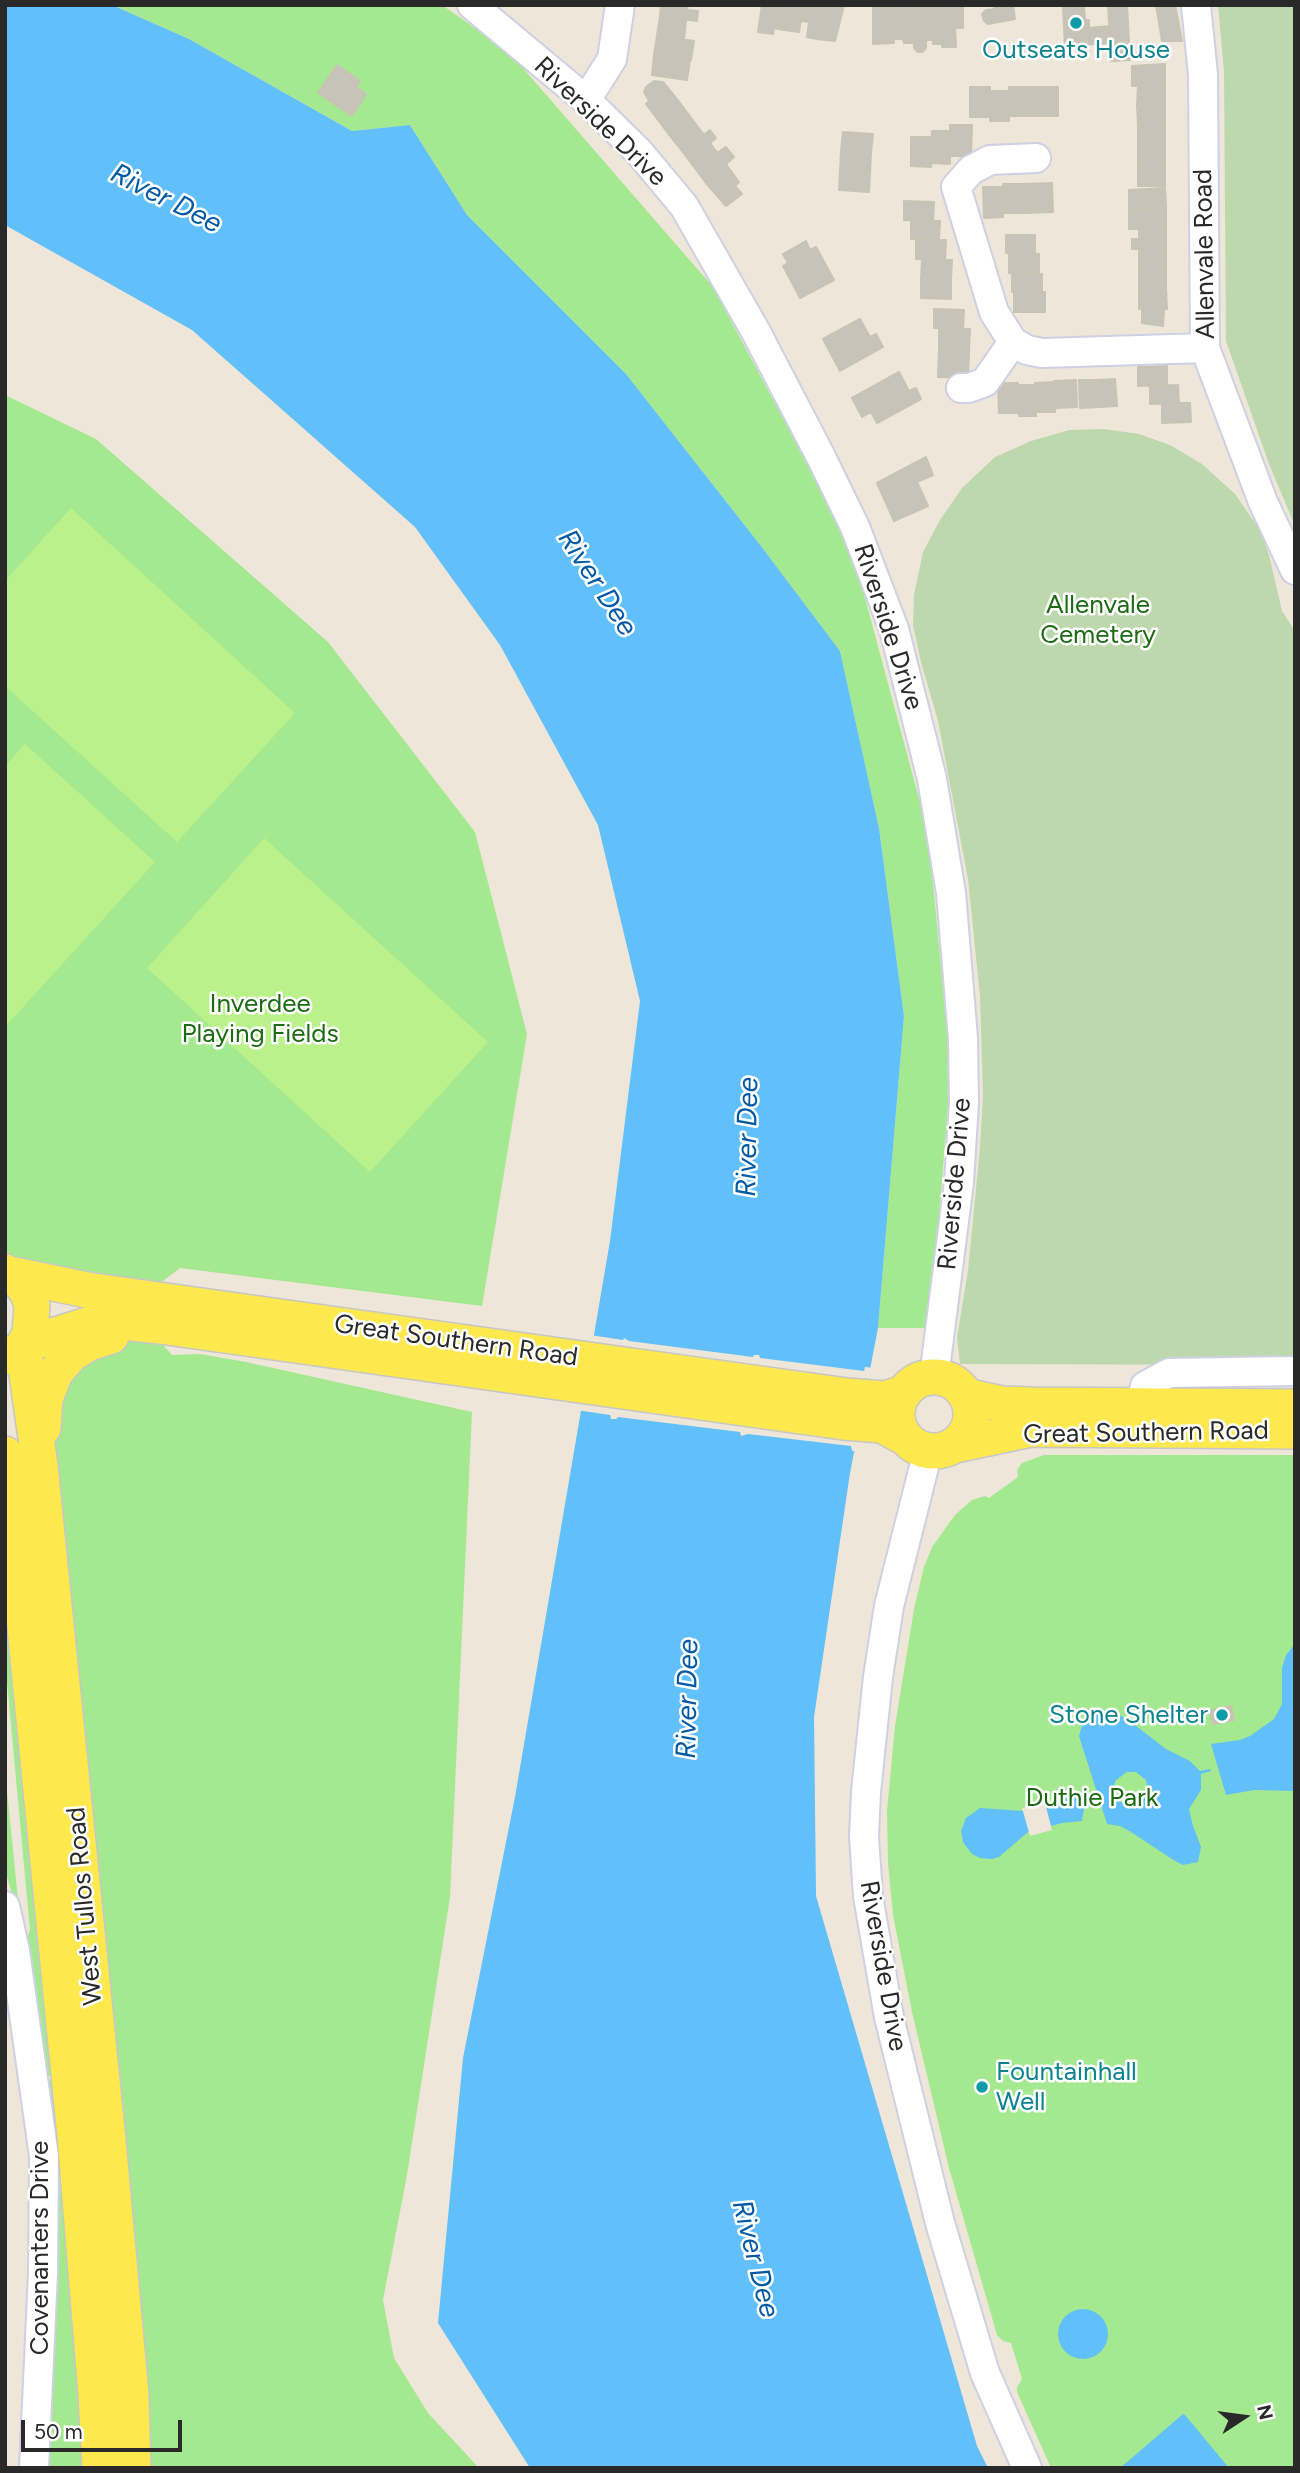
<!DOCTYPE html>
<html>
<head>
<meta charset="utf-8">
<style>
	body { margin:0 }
	#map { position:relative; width:1300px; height:2473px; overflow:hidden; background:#ede6d9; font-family:Figtree,sans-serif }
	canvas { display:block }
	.frame { position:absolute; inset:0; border:7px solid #292929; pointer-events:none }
	.north { position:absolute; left:1209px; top:2382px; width:70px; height:70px; -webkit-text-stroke:5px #fff; paint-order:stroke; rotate:77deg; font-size:19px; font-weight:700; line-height:28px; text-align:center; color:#292929 }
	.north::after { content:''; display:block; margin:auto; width:24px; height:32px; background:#292929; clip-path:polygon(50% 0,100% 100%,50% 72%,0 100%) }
	.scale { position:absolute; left:21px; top:2420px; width:161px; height:32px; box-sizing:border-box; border:4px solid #292929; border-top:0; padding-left:9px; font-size:21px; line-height:24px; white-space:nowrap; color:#292929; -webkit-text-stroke:5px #fff; paint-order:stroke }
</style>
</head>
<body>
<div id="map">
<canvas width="1300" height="2473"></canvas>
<div class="frame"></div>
<div class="north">N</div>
<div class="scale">50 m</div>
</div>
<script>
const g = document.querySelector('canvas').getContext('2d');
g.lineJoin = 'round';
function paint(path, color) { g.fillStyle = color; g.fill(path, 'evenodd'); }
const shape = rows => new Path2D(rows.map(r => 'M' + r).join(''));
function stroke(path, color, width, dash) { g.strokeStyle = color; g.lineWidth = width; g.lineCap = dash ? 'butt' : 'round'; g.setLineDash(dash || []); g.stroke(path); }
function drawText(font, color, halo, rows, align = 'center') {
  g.font = font + ' Figtree,sans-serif'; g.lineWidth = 5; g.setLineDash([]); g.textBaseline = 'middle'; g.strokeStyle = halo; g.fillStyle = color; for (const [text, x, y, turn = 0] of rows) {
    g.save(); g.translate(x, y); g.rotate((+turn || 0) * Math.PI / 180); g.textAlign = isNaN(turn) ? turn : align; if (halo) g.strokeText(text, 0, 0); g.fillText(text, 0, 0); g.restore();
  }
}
const green = shape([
	[112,5,442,5,509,52,713,287,851,546,928,832,951,1069,930,1328,878,1328,904,1016,879,828,840,651,761,546,626,374,467,215,410,125,352,131,189,39],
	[5,395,96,439,328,642,475,832,527,1034,482,1306,180,1268,142,1297,5,1270],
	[145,1324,172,1355,200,1354,246,1362,472,1412,450,1897,407,2175,383,2300,394,2358,428,2413,479,2468,133,2468,24,1345],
	[1044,1455,1295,1455,1295,2468,1051,2468,1017,2392,1017,2387,1022,2379,1011,2343,1003,2341,997,2335,949,2168,912,2012,893,1915,888,1863,887,1811,895,1726,914,1609,924,1567,932,1547,955,1515,972,1500,985,1496,989,1498,1018,1477,1017,1470,1022,1463],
	[5,1580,55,2075,42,2077,23,1951,30,1930,5,1660],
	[5,1772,10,1820,20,1920,5,1870],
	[55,2079,89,2468,42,2468,43,2080]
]);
const cemetery = shape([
	[1218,5,1295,5,1295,526,1269,464,1226,341,1224,71],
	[1104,429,1139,434,1170,445,1202,464,1235,494,1260,530,1269,555,1282,611,1295,631,1295,1365,960,1364,957,1337,968,1271,980,1148,983,1096,980,996,968,879,938,721,921,662,913,625,914,595,923,552,940,520,962,488,995,457,1031,441,1069,430]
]);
const pitch = shape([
	[71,508,295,713,177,842,5,686,5,581],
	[25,744,155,862,5,1027,5,766],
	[264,838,488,1042,370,1172,147,968]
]);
const water = shape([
	[5,5,112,5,189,39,352,131,410,125,467,215,626,374,761,546,840,651,879,828,904,1016,878,1328,850,1473,814,1717,816,1896,977,2446,988,2468,530,2468,438,2323,463,2058,515,1797,610,1241,640,1001,598,825,500,645,415,527,192,330,5,225],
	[1295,1644,1295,1791,1254,1790,1226,1795,1211,1744,1240,1740,1250,1736,1274,1719,1282,1704,1282,1668,1286,1655],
	[1097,1711,1113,1712,1127,1719,1166,1749,1190,1761,1200,1771,1210,1769,1211,1771,1201,1774,1201,1790,1189,1809,1193,1826,1201,1847,1198,1862,1183,1865,1175,1861,1131,1832,1120,1826,1107,1824,1079,1736,1083,1721],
	[1127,1772,1136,1772,1146,1780,1147,1787,1143,1800,1135,1806,1122,1803,1114,1795,1113,1787,1116,1780],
	[1074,1795,1081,1799,1084,1806,1090,1804,1091,1806,1084,1809,1082,1821,1062,1823,1028,1832,999,1857,992,1859,980,1858,972,1854,963,1842,961,1831,966,1818,980,1808,1023,1811,1057,1803],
	'1058 2334a25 25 0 1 1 50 0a25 25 0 1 1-50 0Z',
	[1183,2414,1185,2415,1229,2468,1120,2468]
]);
const pier = shape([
	[590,1335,623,1340,624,1338,629,1341,753,1357,754,1355,759,1355,760,1358,864,1371,865,1367,874,1368,858,1451,852,1451,851,1446,748,1434,741,1436,740,1432,618,1417,616,1419,611,1419,610,1415,576,1410],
	[1045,1803,1052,1830,1030,1836,1022,1808]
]);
const building = shape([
	[661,5,688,5,687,10,698,11,697,21,660,16,661,5],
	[762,5,782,5,778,29,774,28,773,34,758,32,762,5],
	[782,5,803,5,799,32,778,29,782,5],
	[803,5,822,5,817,39,807,37,809,22,800,21,803,5],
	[822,5,844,5,835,41,817,39,822,5],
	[963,5,963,28,955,28,956,47,942,47,942,44,933,44,932,6,963,5],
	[994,5,1013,5,1015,19,988,24,984,21,982,14,986,10,995,9,994,5],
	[1108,5,1127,5,1130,60,1111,61,1108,5],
	[1156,5,1175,5,1182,41,1162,41,1156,5],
	[893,6,894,43,873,44,873,7,893,6],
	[893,6,913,6,914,43,904,43,903,39,894,39,893,6],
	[913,6,932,6,933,40,926,40,926,48,922,52,918,52,914,48,913,6],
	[1084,6,1085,20,1089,20,1089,28,1110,26,1110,43,1065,46,1063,7,1084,6],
	[660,16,686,20,684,40,657,36,660,16],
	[657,36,694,41,691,60,654,55,657,36],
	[654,55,690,60,687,80,652,75,654,55],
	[1165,64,1165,85,1132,86,1132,66,1165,64],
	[337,65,360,81,356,87,366,94,352,116,318,93,337,65],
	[654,81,663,82,680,103,658,120,646,104,649,101,644,92,646,87,654,81],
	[1165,85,1165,105,1137,105,1138,86,1165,85],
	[970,87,990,87,990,117,970,117,970,87],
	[1009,87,1029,87,1029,116,1009,116,1009,87],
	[1029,87,1058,87,1058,116,1029,116,1029,87],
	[990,91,1009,91,1009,121,990,121,990,91],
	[680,103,692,119,670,136,658,120,680,103],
	[1137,105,1165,105,1165,125,1138,125,1137,105],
	[692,119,704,135,682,151,670,136,692,119],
	[950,125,972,125,971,156,950,156,950,125],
	[1138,125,1165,125,1165,145,1138,145,1138,125],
	[710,130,716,138,710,143,716,151,694,167,682,151,710,130],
	[932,131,950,131,950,164,931,163,932,131],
	[843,132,873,134,871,153,841,151,843,132],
	[911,137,932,137,931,167,911,166,911,137],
	[1138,145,1165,145,1165,165,1138,166,1138,145],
	[726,147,734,157,726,164,728,167,706,183,694,167,716,151,717,153,726,147],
	[841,151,871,153,870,173,840,171,841,151],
	[1165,165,1165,186,1138,186,1138,166,1165,165],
	[728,167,739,182,735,186,742,194,726,206,706,183,728,167],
	[840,171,870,173,869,192,839,190,840,171],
	[1052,183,1053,212,1025,213,1024,184,1052,183],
	[1003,184,1024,184,1025,213,1003,213,1003,184],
	[983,187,1002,187,1003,217,984,218,983,187],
	[1165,188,1166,209,1129,209,1129,190,1165,188],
	[904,201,934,202,933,221,904,220,904,201],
	[1129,209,1166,209,1166,228,1129,229,1129,209],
	[911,221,940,221,939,239,911,239,911,221],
	[1139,228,1166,228,1166,248,1132,249,1132,239,1139,239,1139,228],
	[1006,235,1035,235,1035,254,1006,253,1006,235],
	[916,239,946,240,945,260,916,259,916,239],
	[806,241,810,250,816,247,834,280,800,298,783,266,788,263,783,254,806,241],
	[1166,248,1166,268,1139,269,1139,249,1166,248],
	[1009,253,1039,254,1039,274,1009,273,1009,253],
	[922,259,952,260,951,280,921,279,922,259],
	[1166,268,1166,288,1139,289,1139,269,1166,268],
	[1012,273,1042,274,1042,292,1012,292,1012,273],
	[921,279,951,280,951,299,921,298,921,279],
	[1166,288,1167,309,1164,309,1163,326,1142,323,1142,309,1139,309,1139,289,1166,288],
	[1014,292,1045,292,1045,312,1014,312,1014,292],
	[934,309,964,310,963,329,934,328,934,309],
	[860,319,870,337,876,334,883,347,840,371,823,339,860,319],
	[939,328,970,329,969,351,939,350,939,328],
	[939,350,969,351,968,378,938,377,939,350],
	[1167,366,1167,385,1138,386,1138,367,1167,366],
	[899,372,909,391,916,388,921,399,877,423,871,412,862,417,852,398,899,372],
	[1115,379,1117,406,1099,407,1099,380,1115,379],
	[1076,380,1077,407,1055,408,1054,381,1076,380],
	[1079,380,1099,380,1099,407,1080,408,1079,380],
	[1054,382,1055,412,1036,412,1035,383,1054,382],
	[998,383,1018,383,1019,413,999,413,998,383],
	[1018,385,1035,385,1036,416,1019,416,1018,385],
	[1178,385,1179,403,1150,404,1150,386,1178,385],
	[1179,403,1190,403,1191,422,1162,423,1162,404,1179,403],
	[926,457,933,475,917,482,928,506,894,521,877,483,926,457],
	[1231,1706,1234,1720,1213,1724,1210,1711,1231,1706]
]);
const minor = shape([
	[472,5,586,100,639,152,684,206,756,332,822,459,855,527,894,629,932,779,951,893,963,1038,964,1102,959,1182,934,1377],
	[1196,5,1203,75,1205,348,1263,502,1295,570],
	[586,100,612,59,620,5],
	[1036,158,990,160,971,170,956,187,994,312,1013,342,1027,350,1042,353,1205,348],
	[961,388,969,388,985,382,1013,342],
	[1140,1405,1145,1386,1169,1373,1295,1371],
	[928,1451,889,1606,878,1677,866,1792,864,1836,868,1896,889,2017,940,2223,985,2373,1027,2468],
	[5,1906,15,1951,44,2156,43,2273,34,2468]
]);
const major = shape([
	[5,1272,20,1282,28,1293,32,1306,30,1333,24,1345,12,1357],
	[9,1274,87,1290,847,1396,885,1399,904,1393],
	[24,1345,94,1323,115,1321,160,1326,843,1422,882,1425,906,1438],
	[23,1346,40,1466,108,2140,131,2395,133,2468],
	'897 1414a37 37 0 1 1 74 0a37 37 0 1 1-74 0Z',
	[966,1396,1002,1404,1031,1405,1295,1407],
	[43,1428,45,1399,55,1373,71,1354,89,1343,111,1336],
	[956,1445,1031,1429,1295,1431],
	[5,1454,12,1495,75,2136,96,2395,100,2468]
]);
const markers = [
	[1076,23,7,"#0f9aa8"],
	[1222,1715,7,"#0f9aa8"],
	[982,2087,7,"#0f9aa8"]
];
const cultureNames = [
	["Outseats House",1076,50],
	["Stone Shelter",1208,1715,"right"],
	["Fountainhall",996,2072,"left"],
	["Well",996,2102,"left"]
];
const streetNames = [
	["Riverside Drive",600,122,44],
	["Allenvale Road",1205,254,-91],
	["Riverside Drive",888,627,72],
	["Riverside Drive",955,1184,-85],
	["Great Southern Road",456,1341,8],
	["Great Southern Road",1146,1433,-1],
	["West Tullos Road",85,1906,-95],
	["Riverside Drive",883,1966,80],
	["Covenanters Drive",40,2248,-90]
];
const parkNames = [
	["Allenvale",1098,605],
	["Cemetery",1098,635],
	["Inverdee",260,1004],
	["Playing Fields",260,1034],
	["Duthie Park",1092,1798]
];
const waterNames = [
	["River Dee",166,199,27],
	["River Dee",597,583,57],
	["River Dee",748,1137,-89],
	["River Dee",688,1699,-89],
	["River Dee",755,2259,76]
];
paint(green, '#a4e990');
paint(cemetery, '#bed8ae');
paint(pitch, '#baf18a');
paint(water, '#61bff9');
paint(pier, '#ede6d9');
paint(building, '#c8c3b9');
stroke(building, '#c8c3b3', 2);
stroke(minor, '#ced0e3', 32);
stroke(major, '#c7c7c7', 38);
stroke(minor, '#fff', 28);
stroke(major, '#fde84e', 35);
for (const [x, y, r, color] of markers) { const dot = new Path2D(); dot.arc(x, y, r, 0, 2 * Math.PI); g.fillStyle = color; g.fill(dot); stroke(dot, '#fff', 2.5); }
drawText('26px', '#0d838f', '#fff', cultureNames);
drawText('26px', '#292929', '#fff', streetNames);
drawText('26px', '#1b6b13', '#fff', parkNames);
drawText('italic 28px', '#0159a4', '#fff', waterNames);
</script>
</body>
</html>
